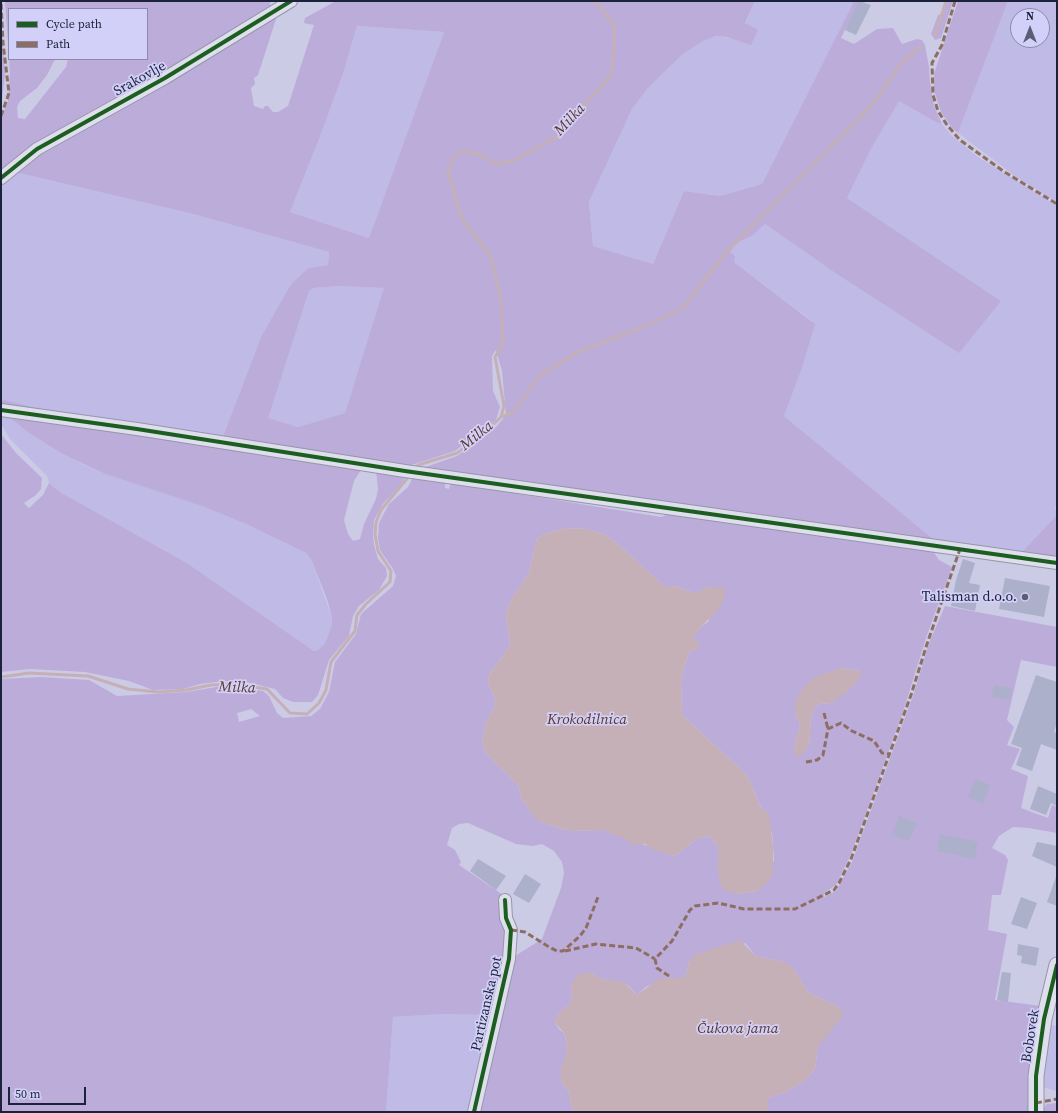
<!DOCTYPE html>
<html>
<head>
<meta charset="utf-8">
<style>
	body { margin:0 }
	#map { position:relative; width:1058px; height:1113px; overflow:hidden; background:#cccbe6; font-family:"Source Serif 4",serif }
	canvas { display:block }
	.frame { position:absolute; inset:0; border:2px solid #1c223a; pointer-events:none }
	.legend { position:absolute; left:8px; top:8px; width:140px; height:52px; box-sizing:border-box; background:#d2d0f8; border:1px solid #898aac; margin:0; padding:5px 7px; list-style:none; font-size:12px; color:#1c223a }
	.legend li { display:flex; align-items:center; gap:8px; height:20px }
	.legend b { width:20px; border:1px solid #898aac }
	.north { position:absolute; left:1010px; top:8px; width:40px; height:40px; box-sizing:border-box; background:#d2d0f8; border:1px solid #898aac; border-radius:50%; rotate:0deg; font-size:11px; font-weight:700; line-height:16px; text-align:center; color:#1c223a }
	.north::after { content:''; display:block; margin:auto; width:14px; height:18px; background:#5a5d76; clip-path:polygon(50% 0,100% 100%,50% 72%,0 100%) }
	.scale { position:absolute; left:8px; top:1087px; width:78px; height:18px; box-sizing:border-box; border:2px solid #1c223a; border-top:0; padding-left:5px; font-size:12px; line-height:14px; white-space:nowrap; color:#1c223a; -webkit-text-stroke:3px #d2d0f8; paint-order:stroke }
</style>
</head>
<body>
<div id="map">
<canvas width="1058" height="1113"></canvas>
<div class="frame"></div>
<ul class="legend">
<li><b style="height:5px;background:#1b5e20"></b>Cycle path</li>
<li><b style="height:5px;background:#8d6e63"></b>Path</li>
</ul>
<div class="north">N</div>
<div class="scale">50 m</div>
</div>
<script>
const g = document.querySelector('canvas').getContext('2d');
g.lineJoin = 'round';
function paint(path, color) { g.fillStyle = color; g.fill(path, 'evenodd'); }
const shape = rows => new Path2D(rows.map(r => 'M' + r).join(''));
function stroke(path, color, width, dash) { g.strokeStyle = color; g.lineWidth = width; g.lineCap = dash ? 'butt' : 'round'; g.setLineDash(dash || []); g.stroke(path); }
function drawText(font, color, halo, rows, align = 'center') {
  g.font = font + ' "Source Serif 4",serif'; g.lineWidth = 3.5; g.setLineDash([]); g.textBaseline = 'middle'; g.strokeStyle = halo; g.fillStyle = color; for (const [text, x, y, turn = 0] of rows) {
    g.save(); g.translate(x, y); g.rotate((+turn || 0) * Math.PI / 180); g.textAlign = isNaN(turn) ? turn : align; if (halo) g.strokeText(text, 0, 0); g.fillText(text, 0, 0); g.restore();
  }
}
const farmland = shape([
	[755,1,854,1,762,184,720,196,684,191,653,264,593,246,589,202,632,109,648,88,683,54,702,41,717,36,735,39,745,24],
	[1008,1,1057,1,1057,202,1015,176,958,133],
	[1018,16,1042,16,1042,40,1018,40],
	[357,26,444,32,369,238,290,212,321,134,343,74],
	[899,100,936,122,942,124,951,135,978,157,1057,206,1057,506,1055,508,1057,515,1019,555,938,543,784,416,802,368,812,321,734,262,730,252,739,242,752,236,765,224,831,270,1001,301,847,198,871,149],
	[15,172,193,214,329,252,328,265,308,268,291,284,274,314,261,337,222,439,38,411,37,408,1,399,1,183],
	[340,286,385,288,345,413,298,427,267,418,309,291,313,288],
	[1,414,8,416,25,430,83,464,105,474,202,506,246,524,306,553,311,559,332,617,332,625,325,643,318,650,314,651,187,563,60,492,49,483,47,476,10,439,1,424],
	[443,1014,492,1015,471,1112,386,1112,393,1017],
	[1049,1024,1057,1026,1057,1091,1042,1087]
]);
const green = shape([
	[5,1,270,1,270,6,246,23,1,172,1,119,8,101,10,73,9,59,57,59,54,61,47,75,37,88,20,101,17,107,18,118,25,119,66,67,68,59,147,59,147,9,9,9,9,58],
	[336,1,755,1,745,23,758,30,751,45,727,37,716,36,703,41,683,54,648,88,632,109,589,202,593,246,653,264,684,191,720,196,762,184,854,1,860,1,841,38,854,44,877,29,893,28,902,44,917,39,922,40,925,45,929,67,930,82,934,106,942,124,936,122,899,101,871,149,847,198,1001,301,959,353,831,270,765,224,752,236,739,242,730,252,735,256,734,262,815,324,802,368,784,416,938,543,420,469,457,456,480,440,496,427,506,415,502,371,496,350,492,356,493,391,500,407,496,420,455,451,405,467,222,439,261,337,274,314,291,284,308,268,328,265,329,252,193,214,15,172,44,150,278,13,258,75,254,78,255,84,251,88,254,106,263,109,265,106,268,106,273,112,278,112,288,106,314,25,304,23,305,18],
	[357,26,444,32,369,238,290,212,321,134,343,74],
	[340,286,384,288,345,413,298,427,268,418,309,291,313,288],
	[945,1,953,1,941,38,935,40,931,34,938,15,942,14],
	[958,1,1008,1,958,133,952,128,941,112,934,90,934,74],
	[1,16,5,75,1,106],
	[1,399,37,408,38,411,1,406],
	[8,416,362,468,354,481,344,520,348,534,353,541,360,539,364,524,376,499,378,489,376,470,407,475,398,488,383,504,374,520,373,535,374,545,378,559,386,568,387,576,379,590,359,606,353,616,349,636,329,660,318,695,312,702,293,702,283,698,275,689,247,682,223,681,200,684,183,689,153,690,129,681,85,672,30,669,1,672,1,434,16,453,42,478,41,489,36,495,24,503,29,508,43,495,49,483,60,492,187,563,314,651,318,650,325,643,332,625,332,617,327,599,311,559,306,553,246,524,202,506,105,474,61,453,25,430],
	[414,475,445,482,445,488,449,489,451,483,661,517,672,513,933,551,939,560,952,567,927,635,903,712,851,854,836,885,824,893,824,897,836,891,852,862,914,693,929,643,945,606,1057,627,1057,667,1021,660,1007,720,1014,727,1007,745,1020,749,1011,769,1028,776,1021,808,1048,818,1052,805,1057,807,1057,833,1029,828,1013,827,999,836,992,848,1005,855,1008,860,1001,895,992,895,988,930,1007,934,995,1000,1041,1006,1031,1112,768,1112,768,1098,788,1091,806,1080,815,1068,818,1047,841,1008,808,992,795,971,784,962,756,956,745,943,689,962,686,974,681,978,667,978,646,987,637,995,628,985,602,979,589,972,571,986,572,997,569,1006,564,1008,557,1016,555,1023,559,1029,565,1034,567,1052,561,1082,568,1090,573,1112,477,1112,515,956,542,939,561,888,564,873,562,862,554,851,542,844,533,846,516,844,468,823,459,824,452,828,447,845,455,850,461,862,459,865,503,895,508,941,492,1015,443,1014,393,1017,386,1112,1,1112,1,679,41,677,89,680,117,696,186,692,223,686,245,688,263,691,269,696,277,713,283,718,311,716,320,709,329,692,335,662,356,634,361,614,393,586,396,576,393,569,380,550,378,538,379,523,389,504,408,487],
	[566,528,587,529,604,534,618,544,664,586,675,586,695,593,709,587,709,621,701,627,693,638,698,649,689,652,681,679,682,715,747,775,772,833,773,847,774,860,757,891,738,894,720,883,718,847,710,836,698,838,675,856,603,830,571,831,544,823,536,818,522,800,518,785,486,753,482,742,486,723,494,708,495,698,488,683,489,675,507,650,510,643,506,615,511,600,529,573,537,538,547,533],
	[840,668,861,671,832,703,819,704,815,707,811,716,809,745,794,748,800,725,795,712],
	[251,709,260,716,239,722,237,713],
	[1057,515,1057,560,1019,555],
	[1057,1103,1057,1112,1041,1112,1047,1104]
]);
const water = shape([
	[566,528,587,529,604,534,618,544,664,586,675,586,695,593,709,587,725,588,724,599,719,609,701,627,693,638,700,644,698,649,689,652,681,679,682,715,747,775,761,808,769,813,773,847,773,872,768,882,757,891,738,894,725,891,720,883,718,872,718,847,710,836,698,838,675,856,651,849,645,844,630,845,628,840,603,830,571,831,544,823,535,818,522,800,518,785,486,753,482,742,486,723,494,708,495,698,488,683,489,675,507,650,510,643,506,615,511,600,529,573,537,538,547,533],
	[840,668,861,671,861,677,845,693,832,703,819,704,815,707,811,716,809,745,802,755,797,759,794,748,800,725,795,712,795,703,802,689,815,677],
	[740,940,756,956,784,962,792,966,808,992,841,1008,843,1016,818,1047,815,1068,806,1080,788,1091,768,1098,768,1112,573,1112,568,1090,561,1082,561,1068,567,1052,565,1034,555,1023,556,1017,564,1008,569,1006,572,997,571,986,577,975,589,972,602,979,624,982,637,995,660,978,681,978,686,974,689,962,694,955]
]);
const stream = shape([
	[935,36,946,1],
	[501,417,514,412,539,376,578,352,640,328,682,309,727,251,874,103,903,61,921,47],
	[415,469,418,465,457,453,482,435,501,417,504,406,495,357,503,343,501,300,491,257,461,217,448,171,454,157,463,151,478,154,496,164,513,161,555,138,612,74,615,27,599,5,594,1],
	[1,677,29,673,88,676,128,689,158,692,186,690,211,685,235,684,267,689,290,713,307,714,319,703,326,690,331,662,355,631,357,615,366,604,390,582,391,571,378,551,375,534,376,522,381,510,410,475]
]);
const building = shape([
	[859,1,871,5,856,35,845,30],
	[963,559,975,563,969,583,980,585,975,611,951,606,956,580],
	[1005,578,1050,586,1044,617,999,609],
	[1036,675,1057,682,1057,722,1054,732,1057,733,1057,750,1041,744,1032,771,1016,765,1022,748,1011,744],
	[994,685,1012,688,1009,700,991,697],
	[975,779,990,785,983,804,968,797],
	[1038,786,1057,794,1057,806,1051,803,1046,815,1030,809],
	[899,816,917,823,909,841,892,835],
	[940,834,978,842,975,859,937,851],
	[1037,842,1057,846,1057,867,1032,856],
	[478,859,506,876,496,890,470,871],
	[525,874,541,884,529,903,513,894],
	[1056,877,1057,877,1057,906,1047,902],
	[1021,897,1037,903,1027,929,1011,924],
	[1018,944,1039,948,1036,966,1021,963,1022,956,1017,955],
	[1002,972,1011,973,1008,1002,997,1000]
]);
const minor = shape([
	[1,178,37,149,165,78,291,1],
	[1,410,137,429,405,471,1057,563],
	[474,1112,509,959,511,930,506,918,505,900]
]);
const tertiary = shape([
	[1036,1112,1036,1076,1044,1019,1057,965]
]);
const quiet = shape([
	[955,1,942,45,932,63,933,95,938,111,947,125,960,140,1003,171,1057,204],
	[1,116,9,93,3,43,1,1],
	[824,713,828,729],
	[806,762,817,760,823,755,828,729,841,723,852,731,874,741,882,753,889,754],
	[511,930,525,932,549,947,557,951,563,951,580,936,586,928,598,897],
	[565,951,596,944,636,948,655,959],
	[669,976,657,968,655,959,672,941,690,910,695,906,718,903,744,909,795,909,834,890,839,883,851,859,911,695,927,644,960,549],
	[1036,1103,1057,1099]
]);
const cycleway = shape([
	[1,178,37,149,165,78,291,1],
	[1,410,137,429,405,471,1057,563],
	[474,1112,509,959,511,930,506,918,505,900],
	[1036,1112,1036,1076,1044,1019,1057,965]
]);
const markers = [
	[1025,597,4,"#5a5d76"]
];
const streetNames = [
	["Srakovlje",140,79,-29],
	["Partizanska pot",487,1004,-77],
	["Bobovek",1031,1036,-81]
];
const poiNames = [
	["Talisman d.o.o.",1017,597]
];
const waterNames = [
	["Milka",570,120,-47],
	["Milka",477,436,-39],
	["Milka",237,688,2],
	["Krokodilnica",587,720],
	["Čukova jama",738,1029]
];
paint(farmland, '#c0bae7');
paint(green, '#bcacda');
paint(water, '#c6b0b7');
stroke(stream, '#c6b0b7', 3);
paint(building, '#acb0ca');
stroke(minor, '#9596ab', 14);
stroke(tertiary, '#9596ab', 17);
stroke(minor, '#dedeed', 12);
stroke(tertiary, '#dedeed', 15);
stroke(quiet, '#8d6e63', 3, [6, 3]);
stroke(cycleway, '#1b5e20', 4);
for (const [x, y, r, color] of markers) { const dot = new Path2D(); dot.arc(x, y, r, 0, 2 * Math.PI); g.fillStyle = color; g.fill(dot); stroke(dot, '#d2d0f8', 1.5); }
drawText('14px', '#1c223a', '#d2d0f8', streetNames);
drawText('14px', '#1c223a', '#d2d0f8', poiNames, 'right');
drawText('italic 15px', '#5b372a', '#d2d0f8', waterNames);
</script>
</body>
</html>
